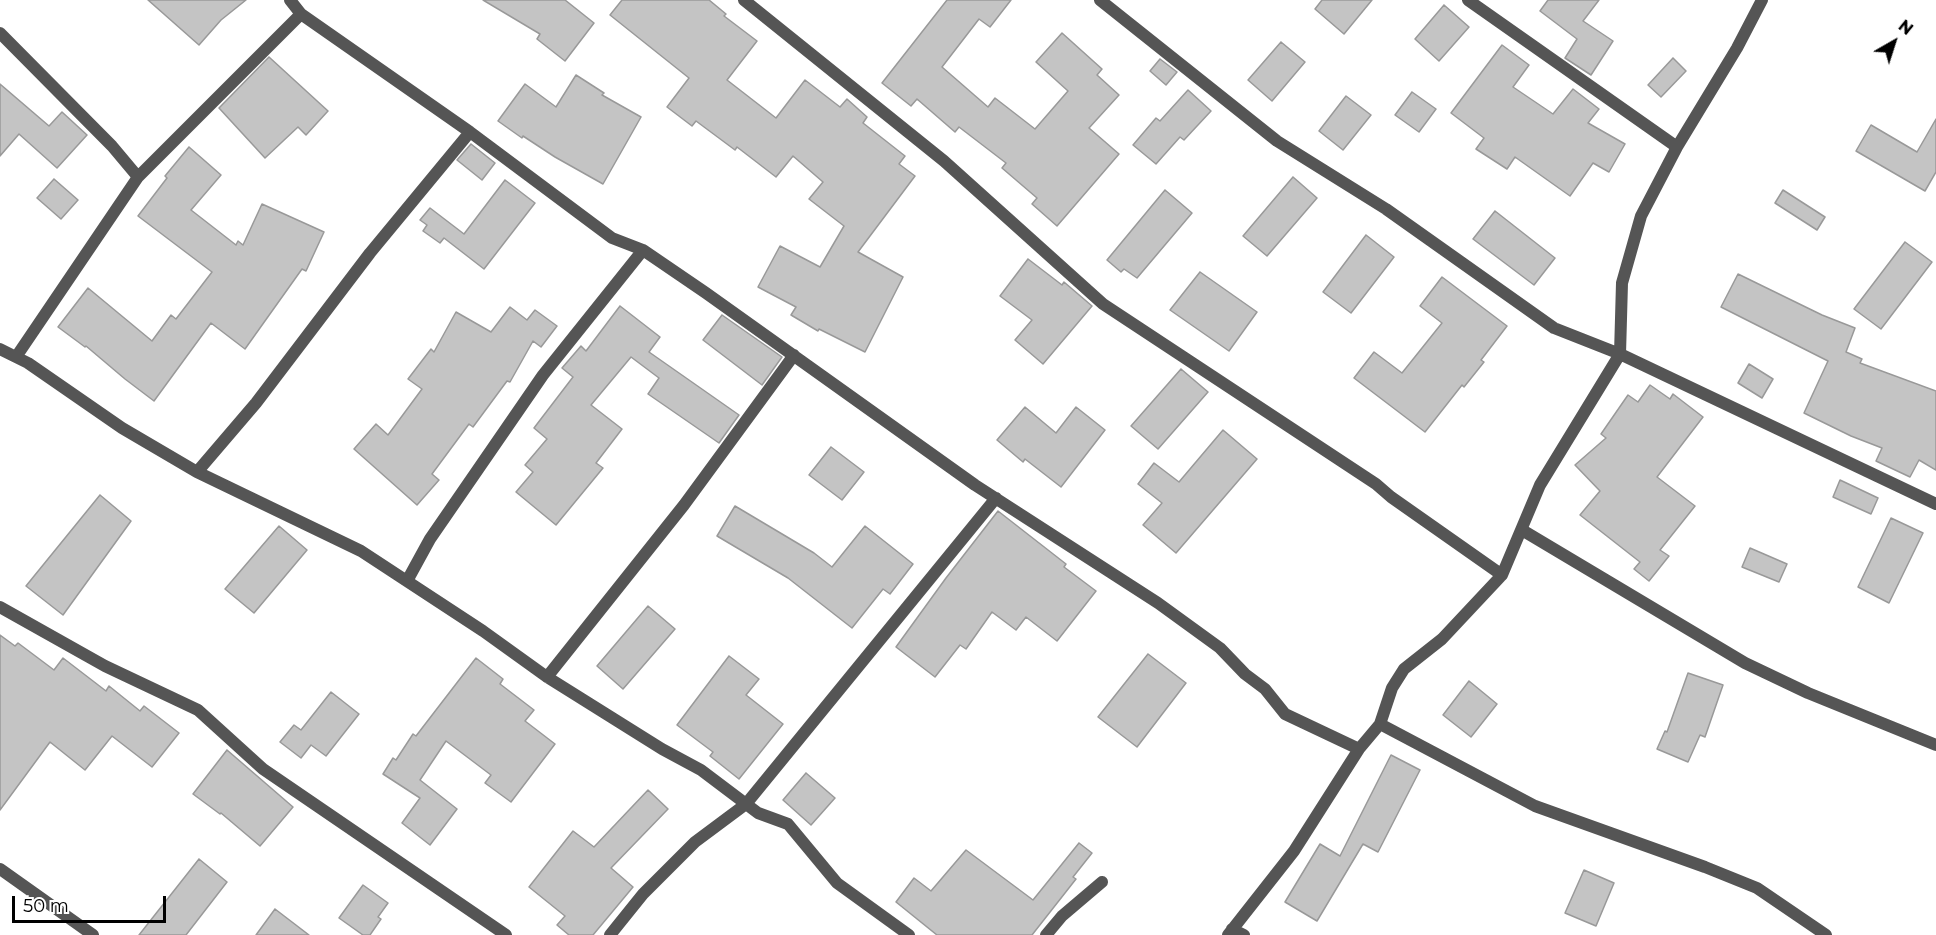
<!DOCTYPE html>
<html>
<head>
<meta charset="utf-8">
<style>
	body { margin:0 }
	#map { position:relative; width:1936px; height:935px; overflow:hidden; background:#fff; font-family:Montserrat,sans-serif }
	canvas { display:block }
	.north { position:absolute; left:1864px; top:12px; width:60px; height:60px; -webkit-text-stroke:4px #fff; paint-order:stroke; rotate:39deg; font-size:16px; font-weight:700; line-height:24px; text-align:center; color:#000 }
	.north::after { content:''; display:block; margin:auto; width:21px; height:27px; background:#000; clip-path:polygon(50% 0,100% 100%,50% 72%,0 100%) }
	.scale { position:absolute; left:12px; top:896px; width:154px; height:27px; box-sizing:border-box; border:3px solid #000; border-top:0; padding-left:8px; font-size:18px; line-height:21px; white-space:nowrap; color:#000; -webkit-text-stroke:4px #fff; paint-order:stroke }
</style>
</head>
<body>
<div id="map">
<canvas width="1936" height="935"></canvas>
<div class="north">N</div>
<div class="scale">50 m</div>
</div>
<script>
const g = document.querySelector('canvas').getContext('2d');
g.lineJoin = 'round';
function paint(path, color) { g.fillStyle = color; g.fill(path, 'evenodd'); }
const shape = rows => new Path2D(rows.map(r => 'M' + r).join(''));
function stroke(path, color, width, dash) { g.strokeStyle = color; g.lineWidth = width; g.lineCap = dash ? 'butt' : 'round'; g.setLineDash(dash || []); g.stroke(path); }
const building = shape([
	[148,0,246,0,221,20,199,45,148,0],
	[483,0,565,0,594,23,565,61,537,39,540,34,483,0],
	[622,0,709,0,726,14,724,16,757,41,727,80,776,118,805,80,840,107,847,99,867,117,863,123,905,156,899,164,915,176,858,252,903,277,865,352,819,329,818,331,791,315,796,307,758,287,780,246,820,267,844,226,809,199,823,182,793,156,776,177,737,147,735,150,696,121,692,126,667,107,689,78,610,15,622,0],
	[947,0,1011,0,990,27,979,19,942,67,988,107,995,98,1035,129,1068,91,1036,62,1062,33,1102,69,1097,75,1119,95,1089,128,1119,154,1057,226,1032,204,1037,198,1002,168,1006,163,959,127,955,132,917,99,911,106,882,83,947,0],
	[1322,0,1372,0,1344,34,1315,9,1322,0],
	[1548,0,1599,0,1583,21,1613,41,1591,75,1565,58,1577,39,1540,11,1548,0],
	[1444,5,1469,27,1439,61,1415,39,1444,5],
	[1281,42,1305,62,1272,101,1248,80,1281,42],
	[1502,45,1529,65,1513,87,1553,114,1573,89,1599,109,1588,123,1625,144,1609,172,1593,163,1570,196,1515,157,1507,169,1476,149,1484,138,1451,113,1502,45],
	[269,57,328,111,306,135,298,127,265,158,219,108,269,57],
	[1673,58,1686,71,1661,97,1648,85,1673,58],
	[1160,59,1177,72,1166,85,1150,71,1160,59],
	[576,75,604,93,602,95,641,117,603,184,555,157,523,136,522,138,498,121,525,84,556,107,576,75],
	[0,84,49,126,62,112,87,135,57,168,19,134,0,156,0,84],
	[1188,90,1211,111,1184,140,1180,137,1156,164,1133,145,1156,118,1160,121,1188,90],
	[1412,92,1436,109,1419,132,1395,115,1412,92],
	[1346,96,1371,115,1343,150,1319,131,1346,96],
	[1936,119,1936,172,1925,191,1856,151,1871,125,1917,152,1936,119],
	[471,144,495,163,482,180,457,160,471,144],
	[189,147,221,175,191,210,236,245,238,241,243,245,262,204,324,232,306,271,302,269,245,349,211,323,154,401,125,379,86,346,85,347,58,327,88,288,152,341,171,315,176,319,212,272,138,216,167,178,165,176,189,147],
	[1293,177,1317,198,1267,256,1243,236,1293,177],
	[54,179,78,200,61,219,37,198,54,179],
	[505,180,535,203,484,269,444,238,440,243,423,231,427,225,420,220,430,208,464,234,505,180],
	[1165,190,1192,213,1137,278,1124,269,1121,272,1107,260,1165,190],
	[1783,190,1825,217,1817,230,1775,203,1783,190],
	[1495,211,1555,258,1534,285,1473,239,1495,211],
	[1366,235,1394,257,1351,313,1323,292,1366,235],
	[1905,242,1932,262,1881,329,1854,309,1905,242],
	[1028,259,1062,285,1064,282,1092,306,1043,364,1015,340,1032,320,1000,296,1028,259],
	[1200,272,1257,312,1229,351,1170,310,1200,272],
	[1738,274,1822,315,1855,328,1846,352,1862,359,1860,363,1936,391,1936,470,1919,460,1910,477,1876,461,1882,448,1851,436,1804,413,1828,361,1721,307,1738,274],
	[1442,277,1507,326,1481,360,1484,362,1464,387,1462,385,1425,432,1354,378,1374,352,1402,373,1442,323,1420,306,1442,277],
	[620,306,660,337,649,352,739,415,719,443,648,394,659,378,631,357,591,405,622,429,596,463,603,468,556,525,516,492,533,472,525,465,547,439,534,428,573,377,562,368,581,346,586,351,620,306],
	[510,307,527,320,535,310,557,326,541,347,533,341,510,382,507,381,473,427,469,424,432,474,439,480,417,505,354,449,376,424,388,435,422,389,408,379,431,349,434,352,456,312,491,332,510,307],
	[722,315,782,357,762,385,703,340,722,315],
	[1749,364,1773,379,1762,398,1738,383,1749,364],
	[1181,369,1208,392,1158,449,1131,426,1181,369],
	[1650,385,1670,399,1673,394,1703,417,1657,477,1695,506,1660,550,1669,556,1649,581,1634,569,1640,562,1580,515,1600,491,1575,465,1606,438,1601,434,1628,395,1638,402,1650,385],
	[1025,407,1056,433,1076,407,1105,430,1061,487,1025,459,1023,462,997,440,1025,407],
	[1223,430,1257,459,1176,553,1143,525,1162,503,1138,484,1154,463,1179,482,1223,430],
	[831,447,864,472,842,500,809,475,831,447],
	[1840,480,1878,498,1871,514,1833,497,1840,480],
	[100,495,131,521,63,615,26,586,100,495],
	[735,506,814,553,832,567,865,526,913,564,890,594,883,589,852,628,788,578,717,536,735,506],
	[998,511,1066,564,1064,567,1096,591,1057,641,1026,617,1016,630,992,612,966,649,960,645,935,677,896,647,946,578,998,511],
	[1891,518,1923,533,1889,603,1858,587,1891,518],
	[279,526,307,550,254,613,225,589,279,526],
	[1750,548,1787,564,1779,582,1742,567,1750,548],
	[648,606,675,629,623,689,597,666,648,606],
	[0,635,15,646,18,643,54,670,63,658,106,691,109,686,140,711,144,706,179,733,152,767,112,736,85,770,50,742,0,810,0,635],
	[1148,654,1186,683,1137,747,1098,717,1148,654],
	[729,656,759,679,746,695,783,724,739,779,710,756,713,752,677,725,729,656],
	[476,658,503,679,500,684,534,710,525,721,555,744,511,802,485,783,491,775,446,741,420,780,457,809,430,845,402,823,420,798,383,774,393,758,396,760,413,734,416,736,476,658],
	[1688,673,1723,685,1705,737,1700,735,1688,762,1657,749,1665,731,1667,732,1688,673],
	[1469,681,1497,704,1471,737,1443,715,1469,681],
	[331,692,359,714,326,756,311,745,301,758,280,742,294,725,301,730,331,692],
	[227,750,293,807,260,846,221,813,220,814,193,794,227,750],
	[1391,755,1420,770,1378,852,1363,844,1317,921,1285,902,1320,844,1340,856,1391,755],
	[806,773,835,798,811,825,783,800,806,773],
	[648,790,668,809,611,868,633,887,593,935,569,935,557,925,565,916,529,887,573,831,594,847,648,790],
	[1079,843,1092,853,1073,877,1076,879,1032,935,937,935,896,902,914,878,931,891,966,850,1033,900,1079,843],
	[199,859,227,882,186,935,139,935,199,859],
	[1584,870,1614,883,1596,926,1565,913,1584,870],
	[363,885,388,903,378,917,381,919,370,935,363,935,339,918,363,885],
	[275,909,309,935,256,935,275,909]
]);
const minor = shape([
	[290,0,301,14,470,132,612,238,643,250,706,293,975,485,1158,603,1220,648,1245,674,1265,689,1285,714,1359,749],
	[744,0,944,161,1103,304,1376,484,1391,497,1502,575],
	[1100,0,1277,141,1386,209,1554,328,1620,354,1936,504],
	[1468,0,1677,147],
	[0,33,112,146,138,177],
	[0,349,28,363,122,428,197,472,361,551,483,631,547,677,662,749,701,770,758,813,788,824,837,883,909,935],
	[16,357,138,177,301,14],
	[197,472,256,403,370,253,470,132],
	[1522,530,1745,663,1808,693,1936,745],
	[407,581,430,539,543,375,643,250],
	[0,607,105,666,198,710,263,769,506,935],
	[547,677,684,505,794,355],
	[1380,724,1535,806,1705,867,1757,888,1826,935],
	[0,869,93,935],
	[1232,929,1244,935],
	[610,935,643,894,695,842,746,804,996,498],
	[1046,935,1062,916,1102,882],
	[1228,935,1294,851,1359,749,1380,724,1392,688,1404,669,1442,639,1502,575,1540,485,1620,354,1622,283,1641,216,1677,147,1737,48,1762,0]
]);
paint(building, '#c4c4c4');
stroke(building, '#999', 1.5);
stroke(minor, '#555', 12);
</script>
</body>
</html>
